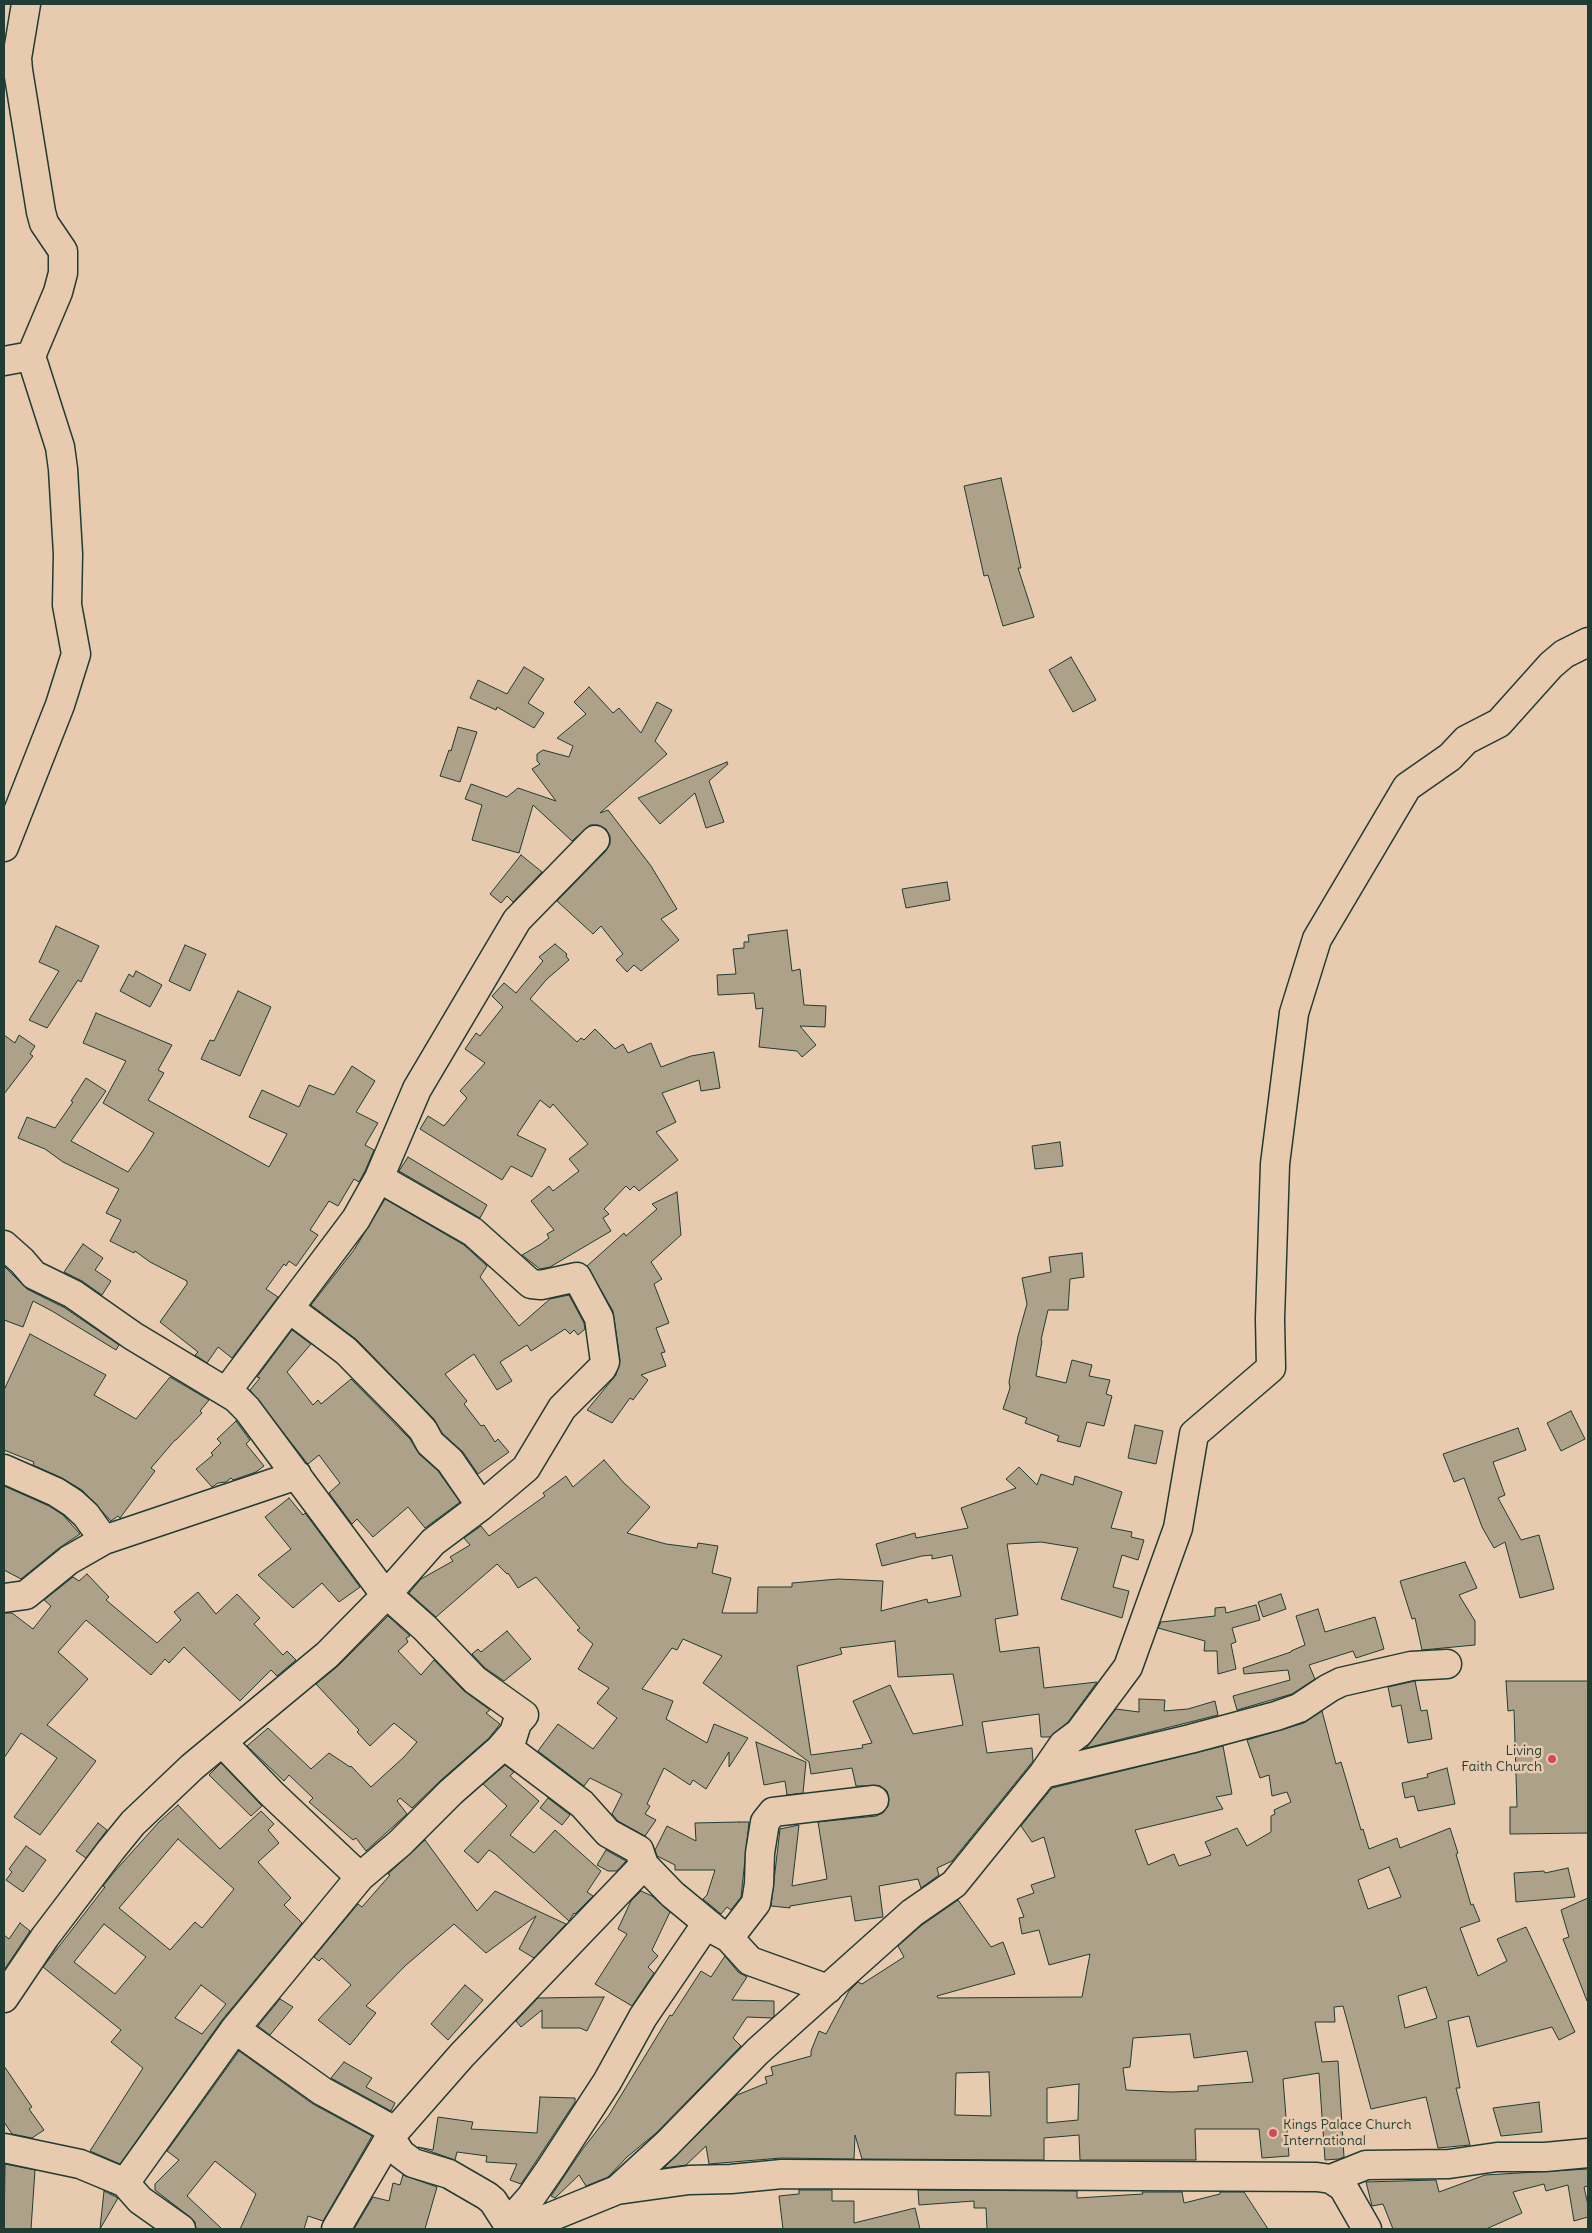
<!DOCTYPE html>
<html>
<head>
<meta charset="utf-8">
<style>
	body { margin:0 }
	#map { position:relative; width:1592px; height:2233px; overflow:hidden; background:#e8cbaf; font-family:Delius,sans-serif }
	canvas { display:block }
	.frame { position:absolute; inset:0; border:5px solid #1f3d34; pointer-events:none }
</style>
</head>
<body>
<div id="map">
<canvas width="1592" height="2233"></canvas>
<div class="frame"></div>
</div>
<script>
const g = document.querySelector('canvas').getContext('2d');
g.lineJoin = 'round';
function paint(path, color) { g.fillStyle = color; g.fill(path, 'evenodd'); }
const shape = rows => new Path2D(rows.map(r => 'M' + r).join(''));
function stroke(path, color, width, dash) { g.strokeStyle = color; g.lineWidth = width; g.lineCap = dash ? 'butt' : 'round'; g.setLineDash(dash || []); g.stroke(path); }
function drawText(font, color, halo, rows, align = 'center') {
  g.font = font + ' Delius,sans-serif'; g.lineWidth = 5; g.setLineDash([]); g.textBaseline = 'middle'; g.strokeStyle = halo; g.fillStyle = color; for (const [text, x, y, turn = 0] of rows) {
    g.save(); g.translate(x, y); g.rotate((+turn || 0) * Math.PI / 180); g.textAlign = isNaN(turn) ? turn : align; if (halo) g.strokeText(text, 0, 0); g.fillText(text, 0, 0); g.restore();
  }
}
const building = shape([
	[1001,478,1021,568,1018,568,1034,617,1003,626,988,575,984,576,964,486,1001,478],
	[1071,657,1096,700,1073,712,1049,670,1071,657],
	[524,667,544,679,528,703,544,713,534,728,497,707,496,710,470,698,478,680,507,694,524,667],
	[589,687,613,713,619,708,641,733,657,702,672,710,655,741,667,754,600,813,608,810,651,866,677,909,661,919,679,940,641,971,634,965,627,972,616,960,623,954,601,926,593,934,557,901,606,851,610,844,610,836,606,829,598,825,590,825,572,841,533,805,519,853,472,840,482,805,465,799,471,784,507,797,518,788,556,801,532,769,540,764,537,761,537,754,543,750,569,757,573,746,557,738,586,714,574,702,589,687],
	[458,727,477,732,460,782,440,776,449,750,451,751,458,727],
	[727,762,728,764,709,781,724,822,706,828,695,793,660,824,638,798,727,762],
	[521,855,542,872,513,902,507,896,501,903,490,894,521,855],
	[947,882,950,900,906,908,902,889,947,882],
	[56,926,99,946,81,982,78,980,47,1028,29,1020,59,971,39,962,56,926],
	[787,930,792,971,800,969,804,1005,826,1006,825,1027,800,1026,816,1045,802,1057,797,1051,759,1047,763,1008,756,1009,754,993,718,995,717,975,736,974,733,949,744,948,744,942,749,942,748,935,787,930],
	[555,944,567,954,566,956,569,960,547,979,530,999,577,1042,581,1038,584,1040,595,1029,615,1049,623,1044,628,1053,651,1043,661,1067,691,1056,714,1052,720,1088,701,1091,699,1080,662,1093,676,1122,656,1132,678,1160,639,1191,634,1186,630,1190,626,1186,604,1209,609,1214,603,1218,611,1231,550,1267,540,1269,522,1255,541,1244,549,1238,547,1234,554,1230,531,1201,549,1186,553,1191,579,1171,569,1159,588,1144,553,1104,550,1108,540,1100,517,1135,546,1149,532,1177,511,1166,502,1180,420,1129,428,1116,444,1126,467,1098,460,1091,485,1063,465,1049,476,1033,480,1036,503,1007,492,996,504,983,516,993,543,961,539,957,555,944],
	[185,945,206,954,190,991,169,981,185,945],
	[136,971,162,985,150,1007,120,991,129,974,133,977,136,971],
	[238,991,271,1007,240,1076,201,1059,210,1040,214,1041,238,991],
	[96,1013,172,1045,158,1070,164,1073,148,1100,269,1167,287,1134,249,1117,262,1090,299,1107,309,1085,334,1095,352,1066,375,1081,356,1112,378,1123,365,1145,374,1150,365,1171,359,1182,354,1179,338,1206,329,1201,310,1230,318,1235,296,1266,289,1261,286,1266,284,1264,266,1289,278,1297,232,1358,218,1347,207,1363,195,1355,198,1352,160,1322,187,1284,187,1281,150,1262,135,1251,134,1253,110,1241,121,1220,106,1213,119,1189,63,1162,45,1149,18,1138,27,1117,55,1128,73,1102,71,1101,86,1078,106,1091,71,1141,128,1172,144,1149,154,1133,103,1103,126,1061,83,1043,96,1013],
	[4,1035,15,1043,19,1035,35,1046,30,1054,33,1056,4,1094,4,1035],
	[1060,1142,1063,1166,1035,1169,1032,1146,1060,1142],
	[408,1157,487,1205,480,1218,399,1171,408,1157],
	[677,1192,681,1235,651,1262,662,1279,654,1284,669,1323,656,1328,665,1352,661,1353,666,1366,641,1375,648,1380,633,1400,630,1398,612,1423,587,1410,616,1375,620,1360,613,1311,587,1266,624,1233,626,1236,657,1209,652,1204,677,1192],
	[385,1199,464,1245,487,1266,480,1277,519,1326,550,1299,569,1295,584,1323,585,1329,578,1335,574,1330,570,1334,565,1329,531,1351,527,1345,500,1362,512,1381,497,1390,474,1354,445,1374,467,1401,464,1404,481,1426,484,1425,495,1442,498,1439,509,1452,478,1474,463,1452,442,1433,434,1419,357,1340,311,1305,354,1250,385,1199],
	[83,1244,103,1258,95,1270,111,1281,102,1295,82,1281,64,1272,83,1244],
	[1082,1253,1084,1277,1070,1279,1068,1310,1048,1310,1041,1340,1042,1341,1036,1376,1066,1383,1072,1360,1092,1365,1089,1376,1110,1380,1106,1394,1112,1396,1104,1426,1087,1422,1080,1447,1057,1441,1059,1436,1025,1423,1027,1418,1003,1409,1010,1388,1009,1382,1018,1336,1027,1304,1022,1278,1051,1272,1049,1257,1082,1253],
	[4,1266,27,1289,65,1308,119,1345,116,1350,52,1311,33,1301,23,1327,4,1320,4,1266],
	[292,1330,311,1344,287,1372,313,1405,318,1400,321,1404,351,1379,410,1439,419,1454,438,1471,460,1502,425,1528,408,1507,373,1537,357,1519,352,1524,329,1493,340,1483,319,1455,308,1464,307,1463,250,1390,260,1378,257,1377,292,1330],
	[30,1334,106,1375,94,1395,136,1419,170,1377,209,1400,200,1411,202,1413,176,1440,175,1440,151,1468,155,1471,120,1518,118,1516,111,1521,82,1490,62,1478,33,1465,34,1462,4,1450,4,1390,30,1334],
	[1571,1411,1585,1439,1561,1451,1547,1423,1571,1411],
	[236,1421,250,1440,246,1444,264,1466,256,1472,233,1480,231,1478,226,1482,218,1483,212,1487,196,1469,213,1455,211,1453,221,1443,217,1439,236,1421],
	[1135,1425,1163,1431,1156,1464,1128,1458,1135,1425],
	[1518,1428,1526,1450,1493,1462,1505,1495,1498,1498,1521,1540,1539,1535,1554,1589,1520,1598,1505,1542,1494,1548,1482,1527,1464,1478,1454,1482,1443,1454,1518,1428],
	[604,1460,623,1482,650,1507,627,1533,666,1544,697,1548,698,1543,718,1546,712,1573,731,1578,722,1613,757,1613,758,1587,792,1587,792,1583,838,1579,883,1581,881,1611,927,1599,928,1603,961,1596,952,1555,932,1559,932,1555,922,1556,882,1566,876,1544,915,1533,916,1538,968,1528,961,1508,1016,1488,1006,1479,1019,1467,1037,1485,1041,1474,1073,1485,1075,1476,1122,1492,1111,1528,1132,1532,1131,1537,1144,1540,1138,1560,1122,1555,1113,1587,1129,1591,1122,1618,1061,1599,1078,1548,1041,1542,1007,1544,1018,1615,995,1619,1000,1652,1039,1647,1044,1688,1097,1682,1068,1722,1050,1737,1041,1737,1039,1714,982,1722,987,1753,1032,1748,1033,1761,952,1861,937,1868,939,1875,921,1888,918,1879,879,1886,883,1917,855,1921,851,1896,790,1906,790,1908,771,1906,780,1829,799,1825,792,1886,827,1879,818,1822,876,1816,883,1813,888,1806,889,1798,887,1791,880,1786,856,1786,852,1768,811,1774,809,1762,703,1683,722,1656,683,1639,677,1650,672,1648,642,1689,673,1701,666,1719,707,1743,714,1724,748,1738,729,1767,729,1752,706,1789,693,1780,690,1785,664,1768,647,1804,650,1806,645,1814,656,1820,645,1836,618,1821,612,1814,622,1794,590,1778,584,1786,538,1751,558,1724,593,1749,617,1718,597,1703,609,1688,578,1669,593,1644,577,1630,580,1628,536,1577,518,1588,508,1573,507,1574,497,1564,436,1617,409,1593,421,1579,453,1561,450,1557,470,1545,464,1538,481,1526,489,1536,545,1496,543,1493,566,1476,573,1487,604,1460],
	[895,1641,898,1677,953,1674,963,1725,913,1734,890,1685,853,1701,872,1743,862,1745,863,1748,811,1755,797,1666,842,1654,840,1648,895,1641],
	[4,1486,49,1506,63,1515,80,1534,59,1548,21,1579,4,1570,4,1486],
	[289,1498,303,1515,305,1513,360,1587,339,1602,322,1583,293,1608,258,1575,291,1549,265,1517,289,1498],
	[1465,1562,1477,1588,1459,1595,1475,1621,1475,1645,1422,1650,1415,1618,1412,1619,1400,1581,1465,1562],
	[87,1574,109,1597,106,1600,157,1643,181,1620,174,1612,198,1592,216,1614,237,1594,260,1618,254,1624,283,1655,287,1651,296,1660,277,1676,271,1670,240,1701,184,1647,169,1663,165,1659,151,1675,86,1620,58,1652,88,1679,47,1725,96,1761,40,1835,14,1817,57,1758,21,1733,4,1758,4,1613,12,1613,33,1629,51,1606,44,1600,73,1577,79,1581,87,1574],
	[1281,1594,1286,1609,1263,1617,1258,1602,1281,1594],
	[1256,1605,1260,1620,1232,1628,1236,1642,1231,1644,1236,1669,1218,1674,1217,1651,1204,1651,1205,1641,1158,1628,1161,1622,1215,1616,1215,1608,1225,1607,1226,1613,1256,1605],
	[1318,1609,1325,1632,1375,1617,1384,1649,1356,1658,1353,1651,1309,1665,1315,1679,1292,1694,1237,1710,1233,1696,1290,1680,1288,1670,1244,1674,1243,1668,1291,1652,1291,1651,1305,1645,1296,1616,1318,1609],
	[388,1616,410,1636,406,1638,408,1642,398,1651,421,1675,434,1660,464,1691,490,1710,486,1713,500,1724,489,1738,441,1780,412,1808,400,1798,397,1801,407,1814,366,1851,356,1838,353,1840,309,1802,313,1798,289,1775,284,1781,247,1746,268,1728,311,1769,329,1753,350,1767,351,1766,371,1787,404,1757,417,1742,394,1723,370,1746,357,1732,359,1730,316,1684,338,1666,388,1616],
	[507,1631,531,1659,504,1681,485,1668,472,1654,478,1649,481,1652,507,1631],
	[1415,1681,1421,1711,1427,1710,1432,1739,1408,1743,1401,1705,1392,1707,1388,1687,1415,1681],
	[1506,1681,1588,1681,1588,1833,1510,1834,1510,1807,1517,1807,1514,1710,1508,1711,1506,1681],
	[1139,1699,1165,1700,1164,1711,1188,1709,1215,1701,1218,1715,1086,1748,1116,1709,1139,1712,1139,1699],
	[1322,1711,1336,1764,1341,1762,1361,1830,1363,1829,1369,1849,1397,1838,1400,1848,1450,1828,1458,1853,1456,1854,1471,1905,1473,1904,1480,1921,1460,1928,1478,1976,1507,1961,1497,1939,1526,1927,1575,2032,1559,2040,1552,2027,1477,2047,1469,2016,1448,2021,1460,2088,1456,2088,1470,2145,1438,2148,1426,2097,1371,2109,1343,2006,1334,2007,1335,2022,1315,2022,1322,2062,1338,2061,1344,2157,1339,2159,1325,2160,1319,2073,1283,2079,1289,2156,1262,2158,1259,2129,1195,2129,1196,2160,1080,2160,1079,2135,1044,2138,1044,2160,862,2159,855,2135,854,2159,781,2158,709,2164,706,2146,686,2165,664,2168,737,2095,767,2083,765,2077,773,2075,771,2067,811,2056,811,2051,819,2031,826,2034,849,1991,858,1982,862,1984,904,1957,898,1946,922,1925,958,1900,991,1947,1003,1942,1015,1974,937,1996,938,1998,1082,1997,1090,1954,1049,1965,1039,1930,1022,1934,1019,1918,1024,1917,1017,1899,1034,1893,1031,1885,1055,1877,1044,1837,1032,1842,1021,1826,1052,1788,1223,1746,1232,1794,1216,1797,1223,1809,1135,1830,1148,1865,1174,1854,1179,1866,1211,1855,1205,1842,1237,1828,1247,1846,1271,1832,1271,1816,1275,1814,1274,1810,1291,1802,1287,1792,1272,1796,1269,1775,1260,1778,1247,1740,1304,1723,1322,1711],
	[1389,1867,1401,1897,1368,1909,1358,1880,1389,1867],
	[1426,1987,1437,2018,1405,2028,1398,1996,1426,1987],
	[1190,2034,1194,2058,1247,2051,1253,2082,1198,2086,1198,2091,1171,2092,1126,2090,1123,2068,1130,2067,1133,2038,1190,2034],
	[989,2072,991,2116,955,2115,956,2073,989,2072],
	[1079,2084,1078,2120,1047,2123,1047,2088,1079,2084],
	[756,1742,806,1762,803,1793,787,1795,785,1781,764,1785,756,1742],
	[221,1763,262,1806,251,1816,209,1775,221,1763],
	[505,1765,514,1772,510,1776,539,1801,510,1835,534,1853,555,1830,601,1871,587,1892,593,1896,575,1914,574,1913,569,1921,495,1854,489,1850,478,1863,464,1851,507,1806,483,1784,505,1765],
	[1447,1768,1455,1804,1418,1811,1414,1796,1405,1798,1402,1783,1428,1777,1427,1774,1447,1768],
	[548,1798,570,1815,562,1825,540,1808,548,1798],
	[178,1805,220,1849,261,1811,274,1824,268,1830,279,1843,258,1862,291,1898,284,1905,302,1923,222,2020,120,2164,90,2151,143,2068,111,2042,121,2030,43,1967,105,1887,103,1886,115,1871,159,1822,178,1805],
	[178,1839,234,1889,202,1928,195,1922,170,1950,119,1908,178,1839],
	[104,1924,146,1957,115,1994,74,1962,104,1924],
	[201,1985,226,2004,202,2034,175,2018,201,1985],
	[739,1822,749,1822,741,1897,731,1910,727,1907,721,1914,703,1899,707,1895,715,1870,675,1870,675,1865,657,1856,655,1850,667,1826,696,1841,695,1823,739,1822],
	[98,1823,107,1830,86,1858,76,1851,98,1823],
	[425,1840,477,1911,495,1891,566,1924,534,1958,519,1949,536,1916,486,1953,454,1924,405,1966,366,2006,376,2013,350,2045,318,2020,351,1985,322,1958,319,1961,314,1957,358,1904,362,1907,390,1875,388,1874,425,1840],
	[26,1846,46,1860,23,1892,6,1880,12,1872,9,1869,26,1846],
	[606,1850,626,1861,617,1871,608,1871,597,1865,606,1850],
	[1568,1868,1575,1897,1516,1902,1514,1873,1544,1871,1545,1873,1568,1868],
	[641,1891,652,1896,670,1912,652,1950,658,1956,648,1967,654,1973,632,2006,595,1984,627,1934,618,1929,631,1901,641,1891],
	[1588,1898,1588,2001,1587,2001,1563,1939,1569,1937,1561,1910,1588,1898],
	[20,1923,30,1931,4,1970,4,1935,9,1939,20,1923],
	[725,1956,738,1972,747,1977,732,2000,774,2001,774,2016,772,2018,747,2017,733,2038,741,2046,656,2133,627,2157,608,2177,586,2186,579,2175,555,2198,551,2196,582,2150,609,2115,670,2015,672,2016,701,1971,711,1977,725,1956],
	[465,1985,483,2000,448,2040,431,2024,465,1985],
	[604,1997,587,2031,580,2028,542,2028,542,2010,521,2027,516,2021,538,1998,604,1997],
	[280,1999,293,2007,270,2035,258,2026,280,1999],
	[239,2051,313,2104,372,2136,323,2221,308,2216,304,2229,240,2229,256,2194,215,2161,187,2196,222,2229,196,2229,195,2222,190,2217,155,2190,155,2184,179,2160,167,2151,239,2051],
	[344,2062,372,2078,366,2087,395,2103,391,2111,331,2078,344,2062],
	[4,2066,32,2107,29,2109,44,2130,32,2138,12,2134,4,2122,4,2066],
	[540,2097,575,2098,575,2102,521,2184,510,2180,517,2164,486,2162,487,2156,457,2152,455,2160,418,2147,433,2150,438,2117,473,2122,471,2129,537,2133,540,2097],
	[1539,2102,1542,2132,1501,2136,1493,2108,1539,2102],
	[5,2164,35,2170,31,2229,4,2229,5,2164],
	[1588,2169,1588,2186,1584,2187,1588,2205,1588,2217,1574,2221,1568,2185,1546,2191,1544,2184,1513,2192,1522,2213,1486,2229,1393,2229,1383,2204,1372,2206,1366,2182,1436,2180,1439,2192,1485,2175,1588,2169],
	[403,2175,437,2187,425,2229,354,2229,373,2197,389,2201,393,2183,400,2185,403,2175],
	[799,2190,832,2190,832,2201,854,2201,854,2223,915,2208,920,2229,783,2229,779,2196,799,2194,799,2190],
	[918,2190,1077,2191,1077,2198,1143,2194,1142,2192,1182,2192,1184,2203,1220,2194,1220,2192,1244,2192,1268,2229,987,2229,986,2208,974,2208,974,2201,919,2205,918,2190],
	[104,2191,118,2198,100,2229,104,2191]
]);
const minor = shape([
	[4,361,31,356,58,292,63,273,63,251,44,223,41,212,18,70,17,58,26,4],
	[4,847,60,705,76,654,67,605,68,554,63,469,60,447,31,356],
	[4,1245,22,1261,34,1275,73,1294,133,1336,236,1398,247,1409,381,1589,425,1628,475,1680,524,1715,517,1723,509,1749,582,1804,608,1833,639,1850,644,1865,672,1894,718,1932,729,1938,750,1961,828,1989],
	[290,1309,346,1351,407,1413,423,1430,430,1443,450,1461,481,1506],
	[226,1392,356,1219,379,1178,417,1089,517,920,595,840],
	[4,1469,56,1492,73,1503,86,1515,104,1540],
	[4,1598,26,1595,69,1560,104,1540,297,1475],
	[222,1742,272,1794,360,1877,400,1843,451,1792,500,1749,513,1734],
	[1043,1774,1190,1739,1276,1716,1299,1708,1329,1688,1341,1682,1411,1666,1447,1664],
	[729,1938,756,1903,759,1884,760,1853,765,1822,773,1812,874,1800],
	[4,1998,45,1937,111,1850,133,1823,192,1767,327,1655,387,1594,433,1542,481,1506,526,1468,562,1408,602,1368,605,1362,599,1318,577,1277,541,1285,531,1284,473,1232,379,1178],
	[235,2029,322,2091,386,2126,390,2137,401,2154,413,2163,449,2174,487,2196,493,2201,511,2229],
	[4,2148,80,2164,116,2179,125,2183,140,2200,181,2229],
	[1331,2179,1366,2165,1449,2164,1497,2157,1545,2157,1588,2153],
	[125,2183,235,2029,360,1877],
	[617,2190,667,2144,758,2051,912,1913,954,1884,1043,1774,1063,1745,1079,1733,1128,1667,1178,1528,1194,1434,1271,1368,1270,1319,1275,1164,1294,1013,1317,939,1407,787,1450,757,1466,740,1499,723,1551,665,1564,654,1588,642],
	[508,2223,531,2197,551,2168,607,2082,643,2017,707,1923],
	[336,2229,390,2137,462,2055,644,1865],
	[521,2229,617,2190,689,2180,731,2179,782,2174,1317,2177,1331,2179,1343,2187,1367,2229]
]);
const markers = [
	[1552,1759,5,"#d1495b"],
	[1273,2133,5,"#d1495b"]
];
const poiNames = [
	["Living",1542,1751],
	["Faith Church",1542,1767],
	["Kings Palace Church",1283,2125,"left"],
	["International",1283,2141,"left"]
];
paint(building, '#aea18a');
stroke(building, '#1f3d34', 1);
stroke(minor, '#1f3d34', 31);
stroke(minor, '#e8cbaf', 28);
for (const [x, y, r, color] of markers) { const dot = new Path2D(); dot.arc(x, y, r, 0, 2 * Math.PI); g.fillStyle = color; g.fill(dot); stroke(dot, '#e8cbaf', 2); }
drawText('14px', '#1f3d34', '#e8cbaf', poiNames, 'right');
</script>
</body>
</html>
